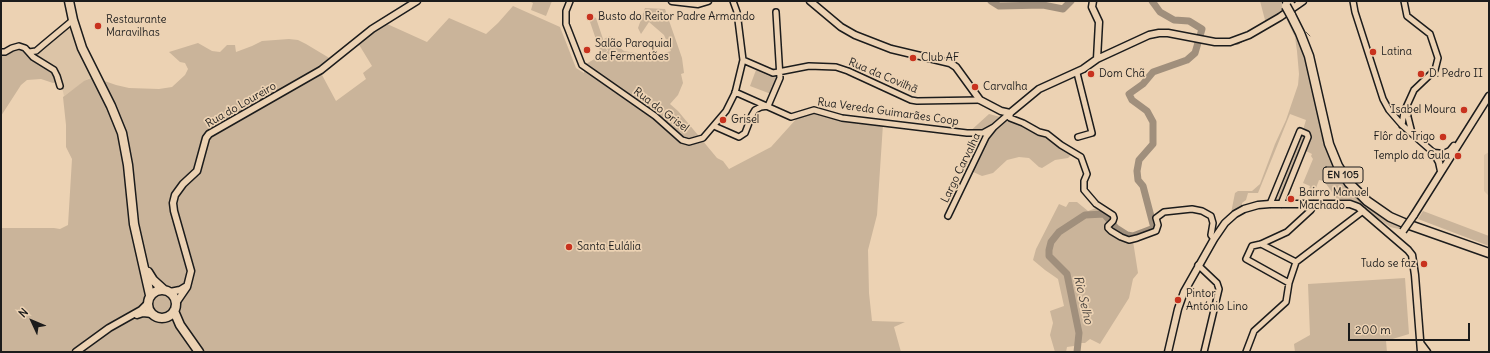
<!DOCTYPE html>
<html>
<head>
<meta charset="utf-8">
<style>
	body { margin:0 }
	#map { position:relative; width:1490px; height:353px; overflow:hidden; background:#ecd2b3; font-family:Delius,sans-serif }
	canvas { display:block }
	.frame { position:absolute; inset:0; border:2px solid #1c1c1c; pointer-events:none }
	.north { position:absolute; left:12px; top:301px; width:40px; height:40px; -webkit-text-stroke:3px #ecd2b3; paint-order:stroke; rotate:314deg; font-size:11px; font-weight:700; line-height:16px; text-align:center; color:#1c1c1c }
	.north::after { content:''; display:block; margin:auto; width:14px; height:18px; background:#1c1c1c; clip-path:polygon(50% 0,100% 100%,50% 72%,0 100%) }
	.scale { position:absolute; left:1348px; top:323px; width:122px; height:18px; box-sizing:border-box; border:2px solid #1c1c1c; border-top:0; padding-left:5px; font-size:12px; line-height:14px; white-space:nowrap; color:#1c1c1c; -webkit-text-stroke:3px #ecd2b3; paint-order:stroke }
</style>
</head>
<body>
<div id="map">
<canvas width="1490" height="353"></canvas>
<div class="frame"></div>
<div class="north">N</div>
<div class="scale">200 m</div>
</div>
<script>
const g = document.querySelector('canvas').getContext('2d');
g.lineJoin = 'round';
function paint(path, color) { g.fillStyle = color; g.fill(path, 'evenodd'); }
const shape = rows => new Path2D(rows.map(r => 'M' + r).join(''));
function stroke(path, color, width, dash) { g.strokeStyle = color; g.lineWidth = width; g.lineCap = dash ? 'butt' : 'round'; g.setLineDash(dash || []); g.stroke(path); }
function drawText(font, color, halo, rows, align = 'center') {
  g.font = font + ' Delius,sans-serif'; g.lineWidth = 3.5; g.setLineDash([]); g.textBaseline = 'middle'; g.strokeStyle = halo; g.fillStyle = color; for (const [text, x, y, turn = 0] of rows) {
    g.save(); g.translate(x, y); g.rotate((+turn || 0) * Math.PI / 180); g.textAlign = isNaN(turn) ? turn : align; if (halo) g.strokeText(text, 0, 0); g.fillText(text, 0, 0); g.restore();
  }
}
const built = shape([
	[71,21,71,32,92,76,64,96,59,74,56,69,30,53],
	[1489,152,1489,196,1484,191,1484,155]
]);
const green = shape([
	[529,1,552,1,546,16,531,10,533,3],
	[1260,1,1280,1,1286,10,1267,21,1265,20],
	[513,6,560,27,576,68,584,73,586,64,608,51,604,39,610,36,613,42,624,51,654,56,671,51,664,35,649,22,641,34,638,28,645,8,665,9,682,58,684,73,681,74,683,83,678,95,670,104,678,111,717,158,723,161,729,169,771,147,798,117,814,112,883,124,877,215,868,250,869,293,872,321,905,322,894,327,901,352,1,352,1,228,54,228,60,229,68,225,72,159,66,147,66,125,63,97,84,81,93,77,116,85,129,88,159,89,172,87,185,75,188,69,185,63,180,62,169,52,198,43,212,51,220,52,227,45,235,45,236,52,252,46,262,41,289,39,298,40,306,44,331,59,332,61,322,75,336,101,366,79,363,73,372,66,358,43,385,23,427,42,449,18,486,34,498,23],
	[1288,14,1300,38,1345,181,1402,225,1399,229,1390,227,1353,200,1337,199,1324,181,1319,180,1316,188,1314,188,1313,191,1309,189,1310,186,1303,183,1313,159,1311,156,1312,154,1306,151,1311,138,1310,133,1303,130,1306,120,1290,114,1258,193,1248,193,1246,200,1242,203,1242,207,1231,213,1235,193,1238,191,1252,191,1260,184,1275,144,1286,120,1298,85,1299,74,1297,51,1295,37,1285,16],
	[594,17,596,18,607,51,601,54,589,19],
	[18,48,23,48,54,71,57,78,56,82,53,83,41,79,27,80,21,85,1,116,1,55,7,54],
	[756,70,769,76,776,76,776,80,771,94,750,86],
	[989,114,1023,123,1073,153,1068,158,1055,160,1042,168,1039,167,1029,158,1019,157,1007,160,993,173,982,176,969,170,983,141,967,134],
	[1303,134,1306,136,1292,173,1290,173,1279,199,1277,199],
	[1069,202,1077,202,1088,211,1099,207,1112,216,1112,219,1106,227,1133,241,1138,273,1133,279,1129,298,1100,344,1090,339,1085,343,1076,343,1074,346,1067,347,1066,352,1055,352,1050,335,1053,323,1050,311,1064,306,1058,279,1045,270,1033,260,1036,249,1059,204,1066,207],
	[1423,211,1489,236,1489,246,1418,219],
	[1405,278,1409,334,1386,341,1387,352,1295,352,1294,344,1310,335,1308,284]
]);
const stream = shape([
	[1306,32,1310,36],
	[1233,44,1238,44,1247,39]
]);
const river = shape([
	[991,1,999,6,1043,5,1063,9,1071,1],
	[1077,352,1079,333,1067,274,1049,256,1049,250,1051,242,1059,232,1085,215,1104,214,1116,228,1127,235,1133,236,1154,228,1143,186,1138,180,1137,171,1139,160,1153,144,1153,122,1147,111,1132,100,1129,94,1143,84,1153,72,1187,60,1195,53,1202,29,1189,21,1174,20,1160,12,1152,1]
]);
const minor = shape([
	[570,1,566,11,566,24,582,65,655,116,682,140,689,142,703,138,726,111,735,93,743,60,737,12,733,1],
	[1353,1,1355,12,1383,99,1389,110,1402,125,1434,153],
	[1,52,5,52,12,48,19,46,25,48,33,57,54,70,57,76,60,86],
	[29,52,36,51,43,45,73,20],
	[743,60,773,73,809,66,836,67,848,71,911,100,917,101,980,100],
	[1077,73,1092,133,1078,137],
	[735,92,791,117,814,110,842,118,967,133,983,133,994,127],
	[1407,107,1408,117,1412,133],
	[1010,113,1010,118,1023,123,1039,132,1047,134,1061,145,1081,157,1087,174,1084,181,1084,190,1096,204,1113,215,1114,218,1113,221,1108,226,1108,228,1111,231,1121,237,1129,240,1137,238,1156,231,1158,225,1156,218,1164,212,1192,209,1202,211,1211,216,1213,223,1211,235,1214,239],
	[1402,125,1404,112,1414,90,1435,70,1438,58,1430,34,1407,16,1404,1],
	[714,126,739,137,745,133,752,115,755,110,761,107,768,106,780,78,776,12],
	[1270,204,1300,131,1307,134,1308,137,1281,204],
	[948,216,986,137,994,127,1010,113],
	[1261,244,1296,262],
	[1198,265,1217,283,1219,289,1204,352],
	[1289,283,1246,259,1252,246,1261,244,1287,232,1311,210,1314,204],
	[1246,352,1254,331,1286,302,1289,283,1296,262,1363,211]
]);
const tertiary = shape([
	[672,1,698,4,708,1],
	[810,1,841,27,855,35,891,49,950,63,956,67,980,100,1001,111,1010,113,1039,89,1083,69,1097,59,1099,22,1092,7,1093,1],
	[1097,59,1149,35,1159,33,1168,33,1215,42,1230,42,1249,35,1280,17,1303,1],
	[1434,153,1444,154,1450,151,1454,146],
	[1434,153,1439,162,1441,171],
	[1414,215,1489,96],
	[170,292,180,290,185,287],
	[176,303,187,287,191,271,174,211,173,203,175,195,183,184,197,171,206,138,209,134,321,70,372,29,417,1],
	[137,315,143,313,152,314],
	[1421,344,1427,352],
	[76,352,109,328,141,310,147,304],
	[1168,352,1178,309,1184,292,1214,239,1225,223,1235,214,1244,209,1258,205,1270,204,1350,204,1358,207,1408,250,1412,255,1415,275,1421,352]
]);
const primary = shape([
	[69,1,73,20,82,48,111,106,122,133,128,165,134,224,150,295],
	[148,272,153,280,164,290],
	'148 304a14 14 0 1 1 28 0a14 14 0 1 1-28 0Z',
	[174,311,180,325,199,352]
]);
const trunk = shape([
	[1287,1,1290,4],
	[1291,15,1300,33,1309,56,1329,144,1338,166,1349,183,1367,201,1390,217,1404,223,1489,253]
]);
const tertiaryBridge = shape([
	[1403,231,1414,215]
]);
const trunkBridge = shape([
	[1286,6,1291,15]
]);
const markers = [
	[590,17,4,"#c8321e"],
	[98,26,4,"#c8321e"],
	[587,50,4,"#c8321e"],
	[1373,52,4,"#c8321e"],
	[913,58,4,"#c8321e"],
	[1091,74,4,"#c8321e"],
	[1421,74,4,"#c8321e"],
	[975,87,4,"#c8321e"],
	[1464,110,4,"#c8321e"],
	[723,120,4,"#c8321e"],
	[1443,137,4,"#c8321e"],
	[1458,156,4,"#c8321e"],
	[1291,199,4,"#c8321e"],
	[569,247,4,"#c8321e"],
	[1424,264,4,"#c8321e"],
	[1178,300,4,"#c8321e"]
];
const shields = [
	[1343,175,40]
];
const shieldNames = [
	["EN 105",1343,175]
];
const poiNames = [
	["Busto do Reitor Padre Armando",598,17],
	["Restaurante",106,20],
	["Maravilhas",106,33],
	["Salão Paroquial",595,44],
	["de Fermentões",595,57],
	["Latina",1381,52],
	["Club AF",921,58],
	["Dom Chã",1099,74],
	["D. Pedro II",1429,74],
	["Carvalha",983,87],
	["Isabel Moura",1456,110,"right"],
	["Grisel",731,120],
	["Flôr do Trigo",1435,137,"right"],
	["Templo da Gula",1450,156,"right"],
	["Bairro Manuel",1299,193],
	["Machado",1299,206],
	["Santa Eulália",577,247],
	["Tudo se faz",1416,264,"right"],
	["Pintor",1186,294],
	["António Lino",1186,307]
];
const streetNames = [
	["Rua da Covilhã",883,76,23],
	["Rua do Loureiro",241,105,-30],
	["Rua do Grisel",661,110,37],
	["Rua Vereda Guimarães Coop",888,112,8],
	["Largo Carvalha",961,168,-64]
];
const waterNames = [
	["Rio Selho",1083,300,77]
];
paint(built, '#dcc4a7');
paint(green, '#cab49a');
stroke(stream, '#6b6156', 1);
stroke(river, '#a08f7c', 7);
stroke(minor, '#1c1c1c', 8);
stroke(tertiary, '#1c1c1c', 9);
stroke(primary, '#1c1c1c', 11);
stroke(trunk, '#1c1c1c', 11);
stroke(minor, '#ecd2b3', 5);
stroke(tertiary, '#ecd2b3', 6);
stroke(primary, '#ecd2b3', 8);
stroke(trunk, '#ecd2b3', 8);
stroke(tertiaryBridge, '#1c1c1c', 9, []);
stroke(trunkBridge, '#1c1c1c', 11, []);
stroke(tertiaryBridge, '#ecd2b3', 6);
stroke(trunkBridge, '#ecd2b3', 8);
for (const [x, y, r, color] of markers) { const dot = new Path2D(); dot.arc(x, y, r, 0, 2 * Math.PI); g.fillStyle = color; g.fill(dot); stroke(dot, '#ecd2b3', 1.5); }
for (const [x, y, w] of shields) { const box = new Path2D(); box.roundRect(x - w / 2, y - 8, w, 16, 3); g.fillStyle = '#ecd2b3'; g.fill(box); stroke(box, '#1c1c1c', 1); }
drawText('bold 10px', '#1c1c1c', null, shieldNames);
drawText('11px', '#1c1c1c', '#ecd2b3', poiNames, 'left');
drawText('11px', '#1c1c1c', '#ecd2b3', streetNames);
drawText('italic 12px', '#4a443e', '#ecd2b3', waterNames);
</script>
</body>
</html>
